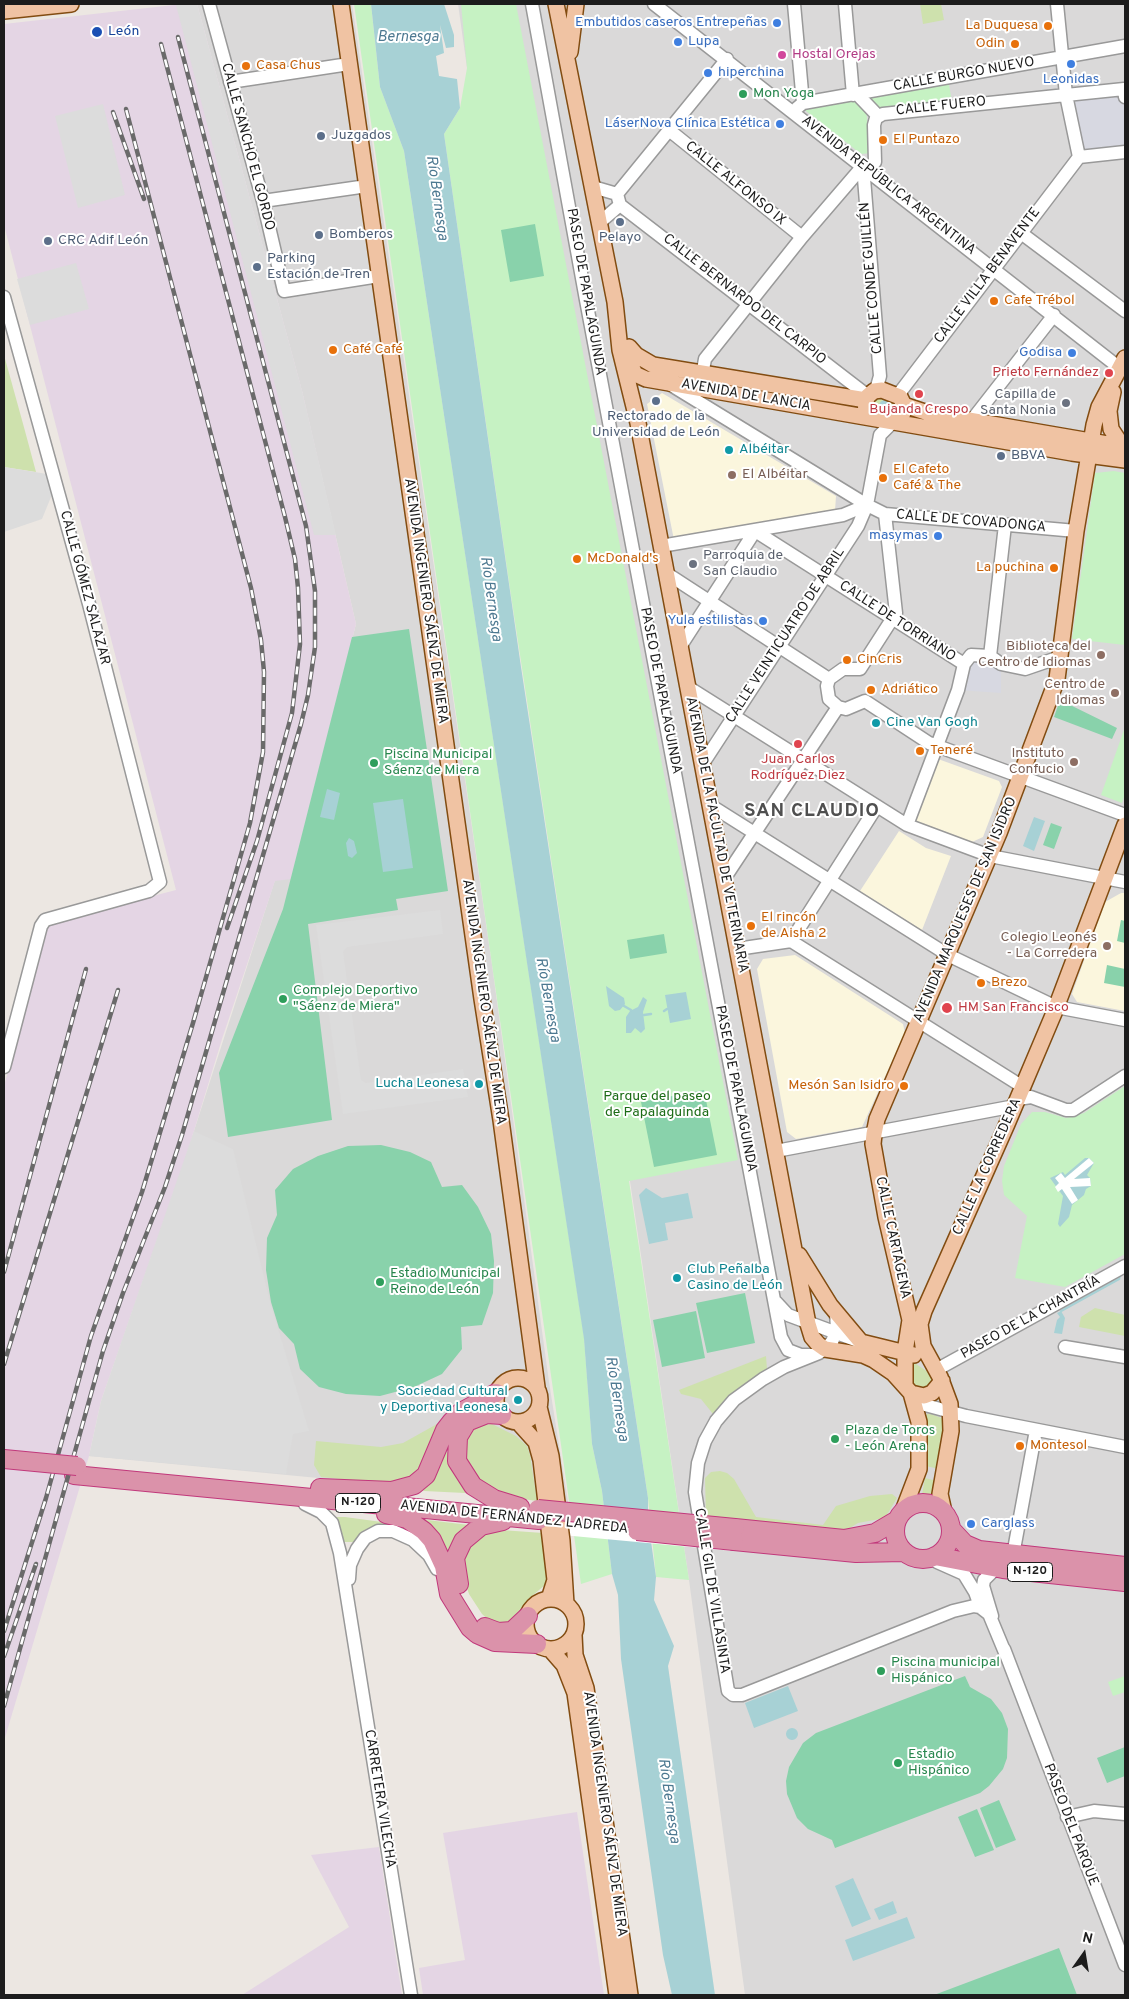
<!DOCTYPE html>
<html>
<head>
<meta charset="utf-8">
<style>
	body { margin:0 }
	#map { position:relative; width:1129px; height:1999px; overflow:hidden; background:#ece7e2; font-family:Overpass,sans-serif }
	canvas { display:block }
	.frame { position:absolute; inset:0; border:5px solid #1c1c1c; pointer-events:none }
	.north { position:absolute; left:1059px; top:1929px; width:50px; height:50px; -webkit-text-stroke:4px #fff; paint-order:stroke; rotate:13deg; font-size:14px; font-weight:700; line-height:20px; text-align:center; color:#1c1c1c }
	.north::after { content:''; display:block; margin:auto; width:18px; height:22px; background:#1c1c1c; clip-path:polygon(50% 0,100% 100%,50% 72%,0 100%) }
</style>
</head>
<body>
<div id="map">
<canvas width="1129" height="1999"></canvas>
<div class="frame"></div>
<div class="north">N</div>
</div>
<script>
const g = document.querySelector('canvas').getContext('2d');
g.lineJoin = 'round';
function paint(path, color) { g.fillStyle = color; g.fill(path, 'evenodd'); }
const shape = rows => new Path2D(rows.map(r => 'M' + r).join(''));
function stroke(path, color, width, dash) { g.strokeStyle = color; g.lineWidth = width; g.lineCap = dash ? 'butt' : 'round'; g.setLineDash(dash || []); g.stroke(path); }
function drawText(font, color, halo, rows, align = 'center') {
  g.font = font + ' Overpass,sans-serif'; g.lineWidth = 4; g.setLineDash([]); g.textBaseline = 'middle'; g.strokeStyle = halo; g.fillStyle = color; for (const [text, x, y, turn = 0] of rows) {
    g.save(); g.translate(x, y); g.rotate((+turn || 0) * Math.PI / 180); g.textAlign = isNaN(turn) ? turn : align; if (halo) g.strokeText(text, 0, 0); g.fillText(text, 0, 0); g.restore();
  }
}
const residential = shape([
	[197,4,352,4,492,965,549,1382,568,1502,89,1456,275,880,291,878,356,624,302,391],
	[458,4,1125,4,1125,1995,745,1995,689,1580,500,302]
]);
const industrial = shape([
	[183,4,197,4,302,391,356,624,291,879,275,881,222,1039,186,1157,101,1401,89,1456,4,1741,4,1086,49,923,176,890,4,225,4,24],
	[577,1812,604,1995,423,1995,419,1968,465,1960,443,1833],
	[379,1847,402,1995,242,1995,349,1927,311,1855]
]);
const education = shape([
	[662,393,836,496,835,511,674,540,647,404],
	[938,759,999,781,1002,787,983,837,972,842,915,822],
	[899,831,926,848,951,856,922,930,860,891],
	[1121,893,1125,893,1125,1011,1077,1002,1072,994,1105,902],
	[795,955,903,1024,905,1033,862,1127,796,1139,787,1132,757,969,763,959]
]);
const grass = shape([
	[920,4,941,4,944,20,923,24],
	[4,355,25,431,36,472,4,467],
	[876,396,896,400,896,414,877,415,871,408],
	[1095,1308,1125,1315,1125,1336,1079,1327,1081,1317],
	[766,1356,767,1369,737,1389,713,1414,701,1399,681,1394,679,1390],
	[913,1362,931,1374,934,1380,929,1391,916,1389,910,1370],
	[927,1414,931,1414,947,1420,939,1469,926,1466,924,1418],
	[437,1424,439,1426,423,1464,415,1474,401,1482,388,1484,321,1477,314,1465,316,1441,381,1447,403,1443],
	[492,1424,516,1436,527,1446,530,1455,537,1501,516,1498,498,1493,477,1479,465,1459,466,1439,473,1430,482,1425],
	[446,1452,449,1453,467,1488,465,1493,424,1491,421,1489,442,1453],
	[720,1471,727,1473,734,1479,756,1517,823,1525,836,1506,870,1496,892,1494,897,1498,885,1518,858,1523,845,1531,706,1517,705,1478,711,1472],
	[925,1478,937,1481,936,1497,922,1495],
	[334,1517,345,1517,389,1523,387,1527,356,1542,343,1542],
	[419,1519,469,1525,452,1562],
	[501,1530,543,1533,548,1575,545,1585,526,1601,516,1620,501,1626,491,1622,482,1614,469,1594,465,1582,464,1558,469,1544,479,1536]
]);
const park = shape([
	[354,4,371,4,380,87,404,151,584,1337,592,1444,602,1491,612,1574,581,1584],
	[461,4,516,4,738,1160,629,1181,689,1580,656,1577,648,1498,510,589,444,134,460,108,467,68],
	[948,79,952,102,866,110,871,153,861,154,802,108],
	[1114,471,1125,473,1125,645,1072,639,1095,473],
	[1125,727,1125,794,1122,803,1101,795],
	[1125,1086,1125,1254,1065,1287,1015,1278,1027,1216,1004,1195,1002,1181,1004,1166,1021,1124,1032,1112,1045,1112,1066,1118,1084,1113],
	[1125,1676,1125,1692,1113,1696,1108,1682]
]);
const pitch = shape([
	[535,224,544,276,510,282,501,230],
	[409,629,448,891,396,899,398,910,308,924,332,1120,228,1137,219,1073,283,909,352,637],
	[1060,700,1117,728,1112,739,1054,717],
	[1051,823,1062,827,1054,849,1043,845],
	[1121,920,1125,921,1125,943,1117,941],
	[664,934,667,953,630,959,627,940],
	[1107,965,1125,969,1125,987,1104,983],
	[704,1090,717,1155,654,1167,641,1102],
	[381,1145,410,1152,431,1162,442,1187,462,1185,478,1207,491,1234,494,1261,493,1293,482,1325,461,1327,462,1349,442,1374,414,1387,380,1396,346,1394,319,1387,300,1369,294,1344,279,1328,271,1302,266,1270,267,1238,277,1215,275,1190,293,1169,318,1156,348,1146],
	[745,1293,755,1343,707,1353,696,1303],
	[696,1311,705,1358,662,1367,653,1320],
	[965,1676,970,1687,991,1699,1002,1713,1008,1729,1007,1758,1003,1769,989,1786,980,1793,835,1848,832,1840,808,1829,797,1818,787,1794,786,1781,789,1767,803,1743,816,1733],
	[1125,1747,1125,1776,1107,1783,1097,1758],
	[999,1800,1016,1840,996,1848,980,1808],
	[977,1809,994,1850,975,1857,958,1817],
	[1059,1948,1077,1995,934,1995]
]);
const parking = shape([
	[197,4,302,391,336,535,314,535,176,5],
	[103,104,125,195,78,208,55,116],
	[76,263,89,309,30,325,17,279],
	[4,467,47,474,53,492,42,519,4,532],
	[440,910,443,934,347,947,343,952,361,1080,366,1083,463,1069,468,1097,343,1114,316,925],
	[194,1131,233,1149,270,1302,309,1431,293,1434,286,1474,89,1456,101,1401]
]);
const plaza = shape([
	[1124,89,1125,147,1084,150,1077,143,1070,94],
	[971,655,1001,664,1001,693,958,690]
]);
const water = shape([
	[371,4,444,4,454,35,454,47,446,48,440,25,444,53,436,56,439,76,457,79,460,108,444,134,521,667,648,1498,648,1520,656,1577,654,1600,674,1646,668,1666,715,1995,672,1995,663,1955,621,1659,618,1595,612,1574,602,1491,592,1444,584,1339,404,151,380,87],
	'879 406a6 6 0 1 1 12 0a6 6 0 1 1-12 0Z',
	[327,789,340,793,334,820,320,817],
	[403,799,413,868,383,872,373,803],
	[1034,817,1045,821,1034,851,1023,846],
	[349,838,354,841,357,853,352,858,348,856,346,843],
	[606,986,624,998,625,1004,620,1010,615,1011,609,1006],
	[686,992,691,1019,670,1023,665,995],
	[643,997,647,1000,643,1012,645,1029,641,1033,635,1028,631,1033,626,1033,626,1017,630,1011,638,1007],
	[1085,1158,1089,1158,1094,1163,1087,1175,1090,1178,1091,1186,1086,1189,1084,1195,1072,1205,1069,1217,1060,1227,1058,1224,1063,1196,1050,1178,1063,1172,1065,1175],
	[646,1188,662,1198,688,1193,693,1218,665,1223,668,1240,649,1244,639,1195],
	[1061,1311,1065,1318,1062,1334,1054,1333,1057,1320,1060,1317,1057,1313],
	[788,1686,798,1711,754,1728,745,1703],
	'786 1734a6 6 0 1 1 12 0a6 6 0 1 1-12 0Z',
	[853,1878,871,1919,852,1927,835,1886],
	[893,1901,897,1913,879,1920,874,1909],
	[907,1917,915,1938,853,1961,845,1940]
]);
const pier = shape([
	[1089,1158,1094,1163,1074,1179,1090,1178,1091,1186,1070,1187,1078,1200,1072,1204,1062,1189,1058,1192,1055,1187,1059,1183,1055,1178,1061,1173,1065,1178],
	[537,1501,736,1520,733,1551,541,1533]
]);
const stream = shape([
	[624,1006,631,1010],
	[664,1011,667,1009],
	[644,1015,651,1014],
	[1061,1311,1119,1279,1120,1274]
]);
const minor = shape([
	[209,4,263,201,284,291,379,276],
	[532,4,586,300,781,1337,788,1350,801,1355,813,1355],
	[654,4,1121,369],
	[794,4,803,103,797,108],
	[845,4,853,95],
	[1057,4,1066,95,1079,157],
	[230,82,349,64],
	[858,95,878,116],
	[803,103,1125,46],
	[669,130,802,237],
	[1079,157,1125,152],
	[863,166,871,166,875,162,874,125,876,118,883,114,1124,89,1125,97],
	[863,166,880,376,876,390],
	[593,187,617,194,620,205,599,223],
	[617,194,727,59],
	[263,201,367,186],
	[620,205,868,396],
	[1021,233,1125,311],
	[4,297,89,604,160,882,149,891,45,920,41,926,4,1067],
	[701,381,705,359,802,237,863,166],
	[671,385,867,505,885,514,1076,531],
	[898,395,1079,157],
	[972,420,1054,315],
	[885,514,896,613,860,669,843,669,829,679,827,686,829,699,838,707,846,709,865,701,929,743,1125,815],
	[661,546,843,515,867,505],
	[666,573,829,679],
	[680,647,755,531,964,664],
	[990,656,1005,525],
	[688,687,907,825,990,856,1125,882],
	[702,765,858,526,867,505,880,435,893,422],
	[710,805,948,955,1056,1007,1125,1020],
	[907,825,958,690,964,664,971,655,990,656,1001,664,1025,669,1060,657],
	[724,879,838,707],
	[791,941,877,806],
	[737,949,791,941,1023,1087],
	[1018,1099,1031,1097,1066,1110,1073,1110,1125,1076],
	[776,1151,1015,1106],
	[776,1302,788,1315,861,1342],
	[836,1313,837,1328,832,1342,819,1353,784,1367,763,1379,734,1400,716,1421,705,1441,698,1463,695,1492,728,1691,733,1695,742,1695,953,1611,974,1606,980,1607,989,1614,1006,1655],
	[1065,1347,1125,1357],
	[936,1370,1125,1266],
	[914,1402,966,1416,1125,1447],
	[305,1504,321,1512,332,1523,340,1553,411,1995],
	[1013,1555,1036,1430],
	[937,1562,964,1574,975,1592,980,1606],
	[349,1579,350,1565,357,1549,365,1538,378,1531,393,1531,413,1540,429,1555,437,1569],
	[992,1616,983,1586,984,1580,996,1568],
	[1004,1649,1125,1965],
	[1067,1817,1094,1811,1125,1814]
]);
const major = shape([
	[341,4,482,999,501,1120,537,1387],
	[556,4,615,302,620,350,638,423,808,1324,812,1337,818,1344,825,1349,863,1355,874,1360,893,1373,911,1393,919,1422,919,1469,903,1511],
	[4,11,71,4],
	[570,52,576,4],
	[629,347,636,355,653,365,866,400],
	[627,356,635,374,646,379,1072,453,1125,460],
	[1113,392,1109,411,1111,429,1125,450],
	[904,405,928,413,1125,447],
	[866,410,865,403,868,396,874,391,882,390,900,397,904,405,903,413],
	[799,1255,830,1305,861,1342,914,1355],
	'496 1400a22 22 0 1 1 44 0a22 22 0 1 1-44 0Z',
	[905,1384,905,1352,910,1320,886,1217,873,1144,874,1134,877,1119,999,833,1057,679,1076,531,1094,425,1099,407,1125,358],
	[911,1393,924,1396,932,1393,942,1381],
	[539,1407,551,1456,562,1541,566,1604],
	[518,1422,536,1442,541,1460,555,1580,549,1599],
	[944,1512,940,1494,951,1431,950,1404,940,1377,923,1346,920,1324,924,1311,1007,1124,1054,1013,1125,825],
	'526 1624a25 25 0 1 1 50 0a25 25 0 1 1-50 0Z',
	[574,1635,575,1655,586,1688,630,1995],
	[550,1649,564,1665,575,1693,617,1995]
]);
const highway = shape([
	[502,1415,487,1414,467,1422,458,1437,457,1461,473,1486,494,1499,520,1507],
	[74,1475,539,1520],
	[320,1488,392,1491,414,1485,426,1475,445,1430,452,1421,461,1412,496,1393],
	'895 1531a28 28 0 1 1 56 0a28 28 0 1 1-56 0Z',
	[386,1514,407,1519,424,1531,432,1540,444,1566,449,1594,470,1628,477,1634,495,1642,537,1644],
	[735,1528,844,1539,875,1533,897,1520],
	[951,1529,965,1544,979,1550,1125,1566],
	[734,1541,856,1553,904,1552],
	[935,1556,1003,1569,1125,1582],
	[459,1584,455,1558,463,1541,481,1526,503,1521],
	[485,1627,498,1632,512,1631,528,1616]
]);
const rail = shape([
	[161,44,285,517,295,559,298,588,300,644,292,713,257,841,227,928],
	[113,112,144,199],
	[4,1272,86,969],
	[4,1364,118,990],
	[4,1631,46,1498,91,1336,142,1192,193,1023,250,823,263,752,264,672,261,640,251,588,126,109],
	[4,1656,36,1564],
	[4,1706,103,1351,123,1293,165,1187,182,1135,301,724,308,695,315,647,315,591,306,526,178,37]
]);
const highwayBridge = shape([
	[4,1459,77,1466],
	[538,1509,735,1528],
	[637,1531,734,1541]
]);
const markers = [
	[777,23,5,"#3f7fe0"],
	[1048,26,5,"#e8710a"],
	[97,32,6,"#1a4fb4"],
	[678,42,5,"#3f7fe0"],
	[1015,44,5,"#e8710a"],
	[782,55,5,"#d1479c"],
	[1071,64,5,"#3f7fe0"],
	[246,66,5,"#e8710a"],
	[708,73,5,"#3f7fe0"],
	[743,94,5,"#2e9e5b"],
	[780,124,5,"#3f7fe0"],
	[321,136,5,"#5c6f8a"],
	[883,140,5,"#e8710a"],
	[620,222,5,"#5c6f8a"],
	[319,235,5,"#5c6f8a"],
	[48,241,5,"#5c6f8a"],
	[257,267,5,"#5c6f8a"],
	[994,301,5,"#e8710a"],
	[333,350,5,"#e8710a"],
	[1072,353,5,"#3f7fe0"],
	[1109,373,5,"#e0444e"],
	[919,394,5,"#e0444e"],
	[656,401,5,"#5c6f8a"],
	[1066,403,5,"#6b7280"],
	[729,450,5,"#0f9aa8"],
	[1001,456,5,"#5c6f8a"],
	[732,475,5,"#8d6e63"],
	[883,478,5,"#e8710a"],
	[938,536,5,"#3f7fe0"],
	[577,559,5,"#e8710a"],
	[693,564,5,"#6b7280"],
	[1054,568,5,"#e8710a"],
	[763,621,5,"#3f7fe0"],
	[1101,655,5,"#8d6e63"],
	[847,660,5,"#e8710a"],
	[871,690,5,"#e8710a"],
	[1115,693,5,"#8d6e63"],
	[876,723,5,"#0f9aa8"],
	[798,744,5,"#e0444e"],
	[920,751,5,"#e8710a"],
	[1074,762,5,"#8d6e63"],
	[374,763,5,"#2e9e5b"],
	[751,926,5,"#e8710a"],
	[1107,946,5,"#8d6e63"],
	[981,983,5,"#e8710a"],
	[283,999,5,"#2e9e5b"],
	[947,1008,6,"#e0444e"],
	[479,1084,5,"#0f9aa8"],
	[904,1086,5,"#e8710a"],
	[677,1278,5,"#0f9aa8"],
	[380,1282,5,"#2e9e5b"],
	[518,1400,5,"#0f9aa8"],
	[835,1439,5,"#2e9e5b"],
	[1020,1446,5,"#e8710a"],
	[971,1524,5,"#3f7fe0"],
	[881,1671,5,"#2e9e5b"],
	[898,1763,5,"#2e9e5b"]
];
const shields = [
	[358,1503,45],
	[1030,1572,45]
];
const shieldNames = [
	["N-120",358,1503],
	["N-120",1030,1572]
];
const shopNames = [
	["Embutidos caseros Entrepeñas",767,23],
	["Lupa",688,42,"left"],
	["hiperchina",718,73,"left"],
	["Leonidas",1071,80,"center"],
	["LáserNova Clínica Estética",770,124],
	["Godisa",1062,353],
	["masymas",928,536],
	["Yula estilistas",753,621],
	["Carglass",981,1524,"left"]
];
const foodNames = [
	["La Duquesa",1038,26,"right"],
	["Odin",1005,44,"right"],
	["Casa Chus",256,66],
	["El Puntazo",893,140],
	["Cafe Trébol",1004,301],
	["Café Café",343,350],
	["El Cafeto",893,470],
	["Café & The",893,486],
	["McDonald's",587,559],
	["La puchina",1044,568,"right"],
	["CinCris",857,660],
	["Adriático",881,690],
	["Teneré",930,751],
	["El rincón",761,918],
	["de Aisha 2",761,934],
	["Brezo",991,983],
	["Mesón San Isidro",894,1086,"right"],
	["Montesol",1030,1446]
];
const transitNames = [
	["León",108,32]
];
const hotelNames = [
	["Hostal Orejas",792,55]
];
const streetNames = [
	["CALLE BURGO NUEVO",964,75,-10],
	["CALLE FUERO",941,107,-6],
	["CALLE SANCHO EL GORDO",247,147,75],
	["CALLE ALFONSO IX",735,184,39],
	["AVENIDA REPÚBLICA ARGENTINA",888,186,38],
	["CALLE VILLA BENAVENTE",988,276,-53],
	["CALLE CONDE GUILLÉN",872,278,-95],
	["PASEO DE PAPALAGUINDA",585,292,80],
	["CALLE BERNARDO DEL CARPIO",744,300,38],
	["AVENIDA DE LANCIA",746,396,10],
	["CALLE DE COVADONGA",971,522,5],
	["CALLE GÓMEZ SALAZAR",84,588,75],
	["AVENIDA INGENIERO SÁENZ DE MIERA",425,601,82],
	["CALLE DE TORRIANO",897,622,33],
	["CALLE VEINTICUATRO DE ABRIL",786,636,-57],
	["PASEO DE PAPALAGUINDA",660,691,79],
	["AVENIDA DE LA FACULTAD DE VETERINARIA",716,835,79],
	["AVENIDA MARQUESES DE SAN ISIDRO",966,910,-67],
	["AVENIDA INGENIERO SÁENZ DE MIERA",483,1002,82],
	["PASEO DE PAPALAGUINDA",735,1089,79],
	["CALLE LA CORREDERA",988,1167,-66],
	["CALLE CARTAGENA",892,1238,78],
	["PASEO DE LA CHANTRÍA",1031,1318,-29],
	["AVENIDA DE FERNÁNDEZ LADREDA",514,1518,6],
	["CALLE GIL DE VILLASINTA",711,1591,81],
	["CARRETERA VILECHA",379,1799,81],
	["AVENIDA INGENIERO SÁENZ DE MIERA",604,1814,82],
	["PASEO DEL PARQUE",1070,1825,69]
];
const leisureNames = [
	["Mon Yoga",753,94],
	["Piscina Municipal",384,755],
	["Sáenz de Miera",384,771],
	["Complejo Deportivo",293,991],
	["\"Sáenz de Miera\"",293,1007],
	["Estadio Municipal",390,1274],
	["Reino de León",390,1290],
	["Plaza de Toros",845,1431],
	["- León Arena",845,1447],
	["Piscina municipal",891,1663],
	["Hispánico",891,1679],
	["Estadio",908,1755],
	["Hispánico",908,1771]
];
const serviceNames = [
	["Juzgados",331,136],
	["Bomberos",329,235],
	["Pelayo",620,238,"center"],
	["CRC Adif León",58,241],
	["Parking",267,259],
	["Estación de Tren",267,275],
	["Rectorado de la",656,417,"center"],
	["Universidad de León",656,433,"center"],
	["BBVA",1011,456]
];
const healthNames = [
	["Prieto Fernández",1099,373,"right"],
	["Bujanda Crespo",919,410],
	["Juan Carlos",798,760],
	["Rodríguez Diez",798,776],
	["HM San Francisco",958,1008,"left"]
];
const worshipNames = [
	["Capilla de",1056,395],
	["Santa Nonia",1056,411],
	["Parroquia de",703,556,"left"],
	["San Claudio",703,572,"left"]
];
const cultureNames = [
	["Albéitar",739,450],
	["Cine Van Gogh",886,723],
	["Lucha Leonesa",469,1084,"right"],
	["Club Peñalba",687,1270],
	["Casino de León",687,1286],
	["Sociedad Cultural",508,1392,"right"],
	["y Deportiva Leonesa",508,1408,"right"]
];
const educationNames = [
	["El Albéitar",742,475,"left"],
	["Biblioteca del",1091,647],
	["Centro de Idiomas",1091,663],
	["Centro de",1105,685],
	["Idiomas",1105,701],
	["Instituto",1064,754],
	["Confucio",1064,770],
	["Colegio Leonés",1097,938],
	["- La Corredera",1097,954]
];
const parkNames = [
	["Parque del paseo",657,1097],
	["de Papalaguinda",657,1113]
];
const waterNames = [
	["Bernesga",408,38],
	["Río Bernesga",436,198,82],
	["Río Bernesga",490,599,82],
	["Río Bernesga",547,1000,80],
	["Río Bernesga",616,1399,81],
	["Río Bernesga",668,1801,82]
];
const districtNames = [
	["SAN CLAUDIO",812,812]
];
paint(residential, '#dad9d9');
paint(industrial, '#e4d5e4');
paint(education, '#fbf6dd');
paint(grass, '#cee1ad');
paint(park, '#c6f2c3');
paint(pitch, '#89d2ab');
paint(parking, '#dcdcdc');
paint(plaza, '#d7d8e1');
paint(water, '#a7d1d5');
paint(pier, '#fff');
stroke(stream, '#a7d1d5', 2.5);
stroke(minor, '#999', 15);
stroke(major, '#824c11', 18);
stroke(highway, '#c1387b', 20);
stroke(minor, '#fff', 12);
stroke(major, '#f0c3a3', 15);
stroke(highway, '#db92aa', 18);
stroke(rail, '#6a6a6a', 4.5);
stroke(rail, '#fff', 2.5, [8]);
stroke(highwayBridge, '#c1387b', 20, []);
stroke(highwayBridge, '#db92aa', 18);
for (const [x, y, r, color] of markers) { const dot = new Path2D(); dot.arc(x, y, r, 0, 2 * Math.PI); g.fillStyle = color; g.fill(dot); stroke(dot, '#fff', 2); }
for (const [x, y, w] of shields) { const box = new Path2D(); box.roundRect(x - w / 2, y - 9.5, w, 19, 4); g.fillStyle = '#fff'; g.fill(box); stroke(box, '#1c1c1c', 1); }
drawText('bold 12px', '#1c1c1c', null, shieldNames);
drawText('14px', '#366cbe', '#fff', shopNames, 'right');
drawText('14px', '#c56008', '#fff', foodNames, 'left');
drawText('14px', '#164399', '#fff', transitNames, 'left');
drawText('14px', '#b23c85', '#fff', hotelNames, 'left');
drawText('14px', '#1c1c1c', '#fff', streetNames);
drawText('14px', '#27864d', '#fff', leisureNames, 'left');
drawText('14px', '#4e5e75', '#fff', serviceNames, 'left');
drawText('14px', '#be3a42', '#fff', healthNames);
drawText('14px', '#5b616d', '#fff', worshipNames, 'right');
drawText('14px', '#0d838f', '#fff', cultureNames, 'left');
drawText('14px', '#785e54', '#fff', educationNames, 'right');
drawText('14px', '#1d6c17', '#fff', parkNames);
drawText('italic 15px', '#4d7991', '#fff', waterNames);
g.letterSpacing = '1px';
drawText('bold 19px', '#4f4f4f', '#fff', districtNames);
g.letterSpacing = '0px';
</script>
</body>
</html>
